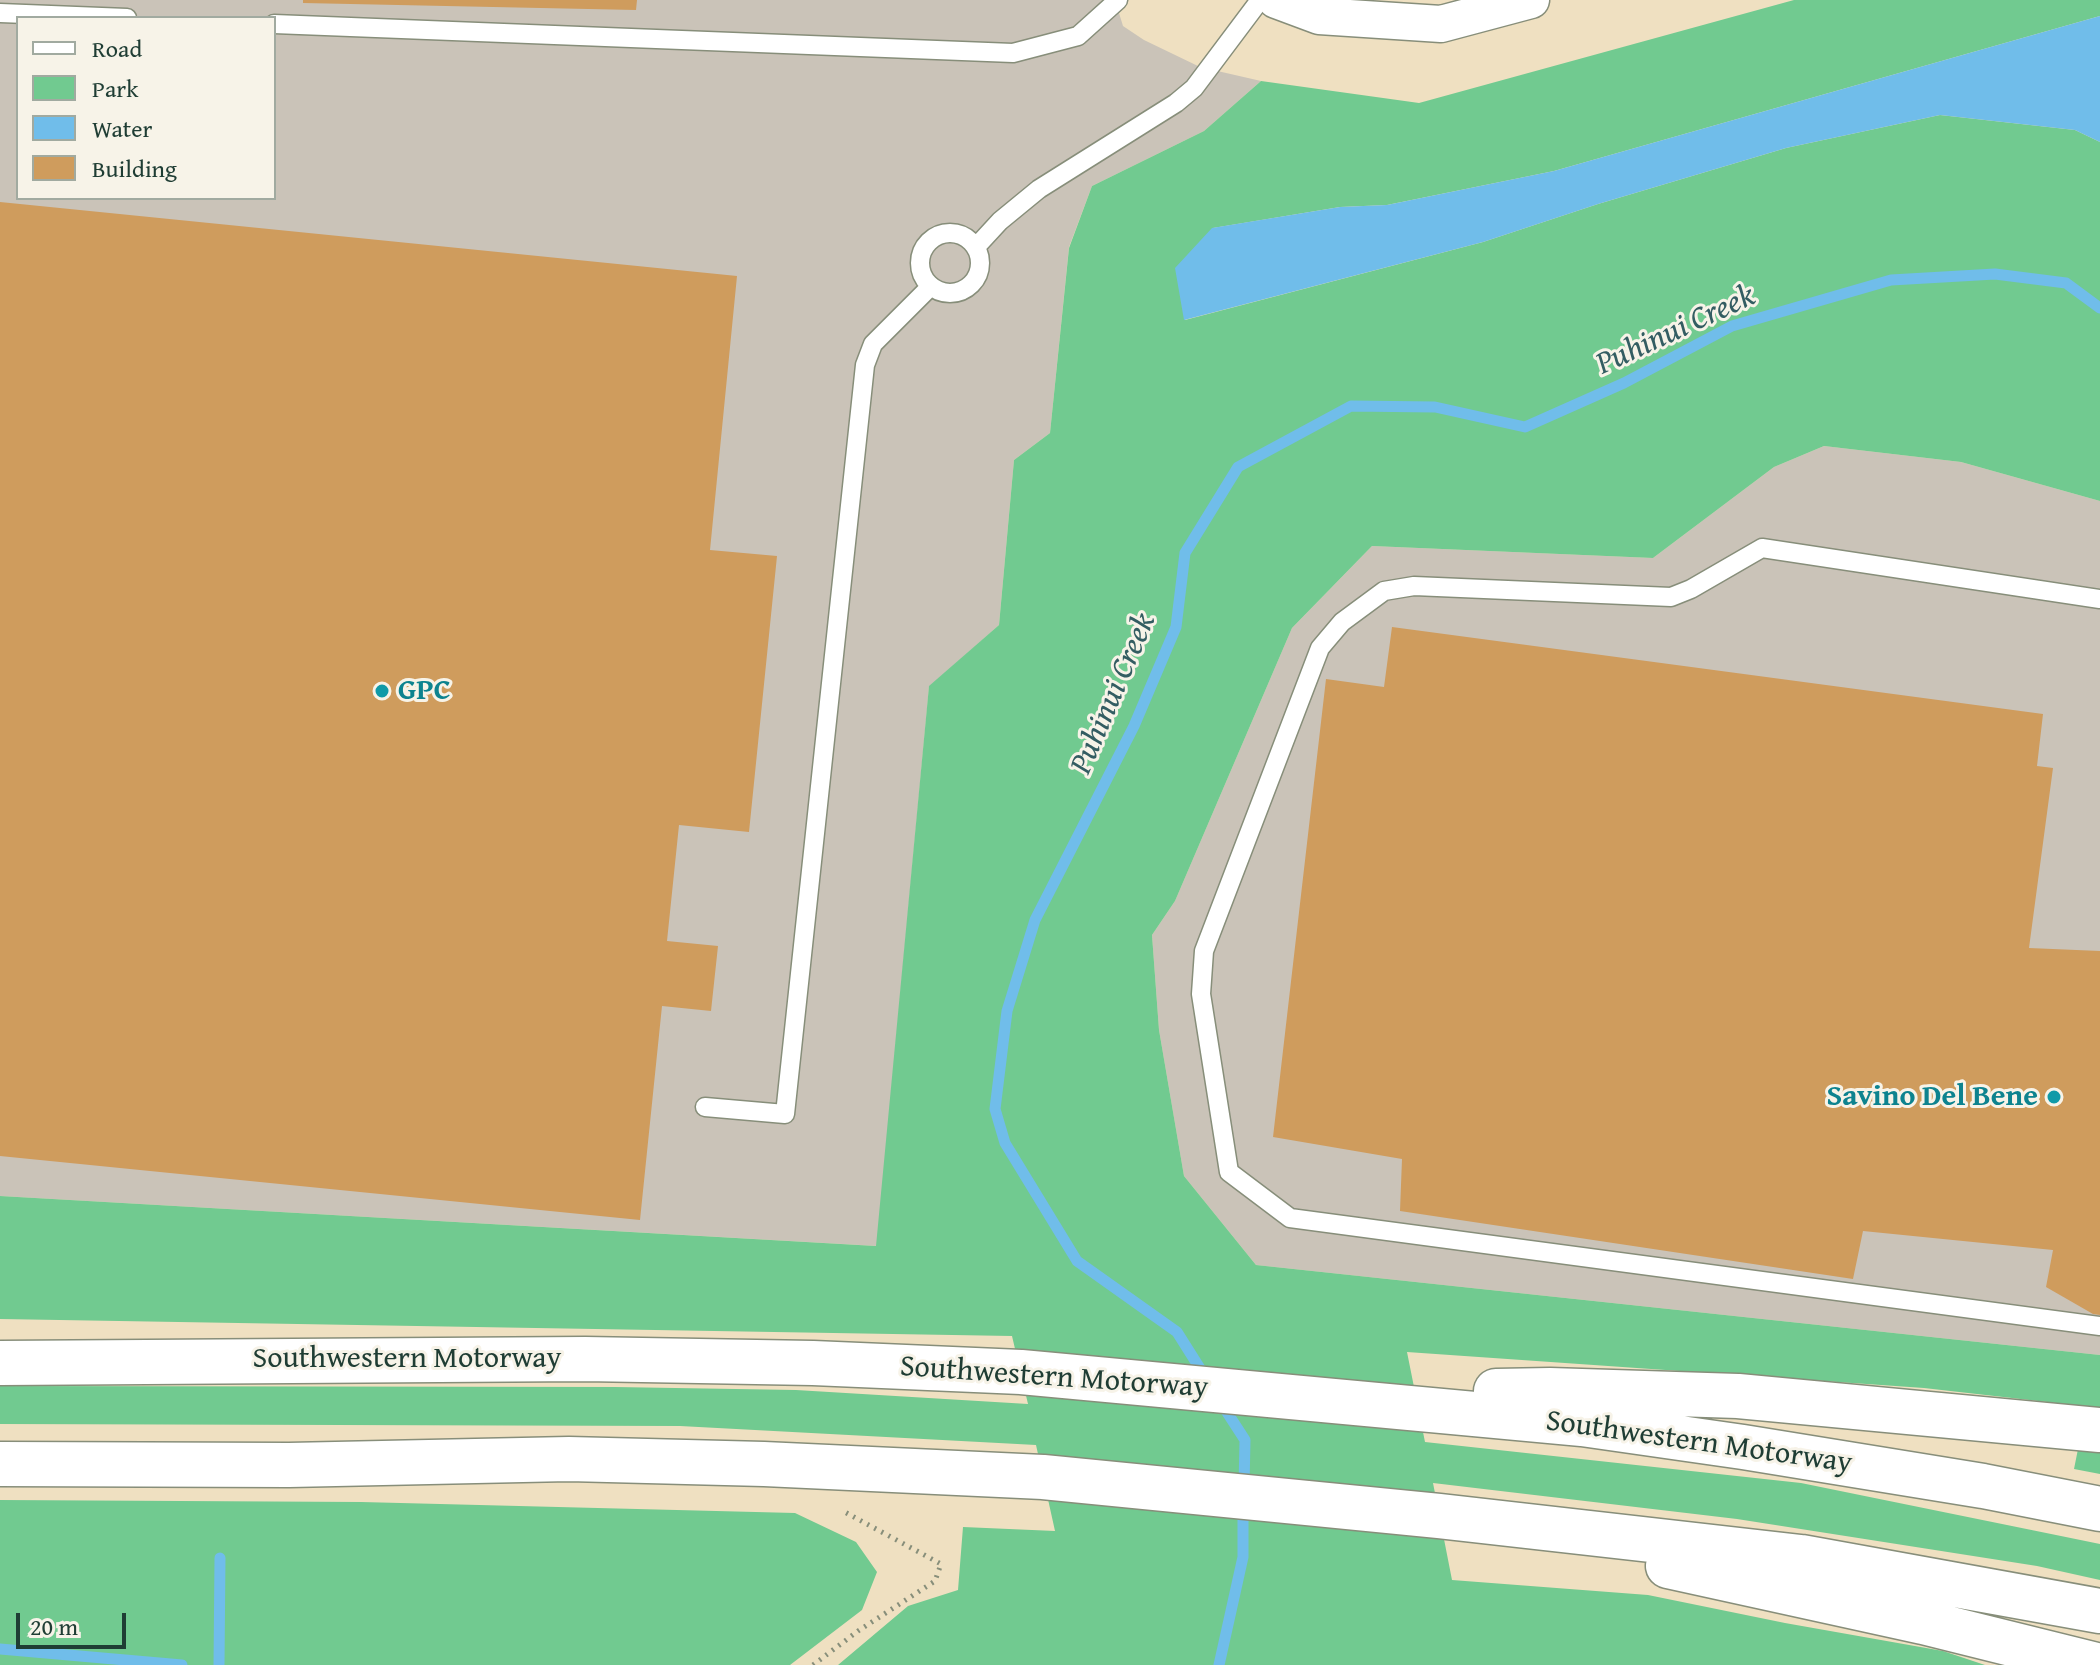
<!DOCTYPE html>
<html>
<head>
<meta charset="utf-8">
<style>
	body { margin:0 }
	#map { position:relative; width:2100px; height:1665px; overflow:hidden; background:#efe0c1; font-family:"Gentium Book Plus",serif }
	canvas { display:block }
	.legend { position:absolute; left:16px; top:16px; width:260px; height:184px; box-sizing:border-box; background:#f7f3e8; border:2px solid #a1aaa0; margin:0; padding:10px 14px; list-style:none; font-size:24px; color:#1f3d34 }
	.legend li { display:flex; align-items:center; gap:16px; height:40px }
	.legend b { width:40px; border:2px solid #a1aaa0 }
	.scale { position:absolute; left:16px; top:1613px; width:110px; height:36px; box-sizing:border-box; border:4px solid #1f3d34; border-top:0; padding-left:10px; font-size:24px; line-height:28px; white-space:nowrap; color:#1f3d34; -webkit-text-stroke:6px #f7f3e8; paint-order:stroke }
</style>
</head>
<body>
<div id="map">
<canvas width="2100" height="1665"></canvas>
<ul class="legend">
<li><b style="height:10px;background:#fff"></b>Road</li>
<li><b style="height:22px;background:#71ca90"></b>Park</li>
<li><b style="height:22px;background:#70bdea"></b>Water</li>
<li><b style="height:22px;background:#cf9c5d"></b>Building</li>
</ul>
<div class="scale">20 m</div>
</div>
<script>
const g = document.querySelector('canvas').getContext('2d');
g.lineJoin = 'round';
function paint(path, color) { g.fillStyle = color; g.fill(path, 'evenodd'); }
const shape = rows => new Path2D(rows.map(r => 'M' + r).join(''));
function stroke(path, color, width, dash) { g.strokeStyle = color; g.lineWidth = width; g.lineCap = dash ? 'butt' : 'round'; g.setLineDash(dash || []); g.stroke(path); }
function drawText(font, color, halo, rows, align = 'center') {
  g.font = font + ' "Gentium Book Plus",serif'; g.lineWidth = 6; g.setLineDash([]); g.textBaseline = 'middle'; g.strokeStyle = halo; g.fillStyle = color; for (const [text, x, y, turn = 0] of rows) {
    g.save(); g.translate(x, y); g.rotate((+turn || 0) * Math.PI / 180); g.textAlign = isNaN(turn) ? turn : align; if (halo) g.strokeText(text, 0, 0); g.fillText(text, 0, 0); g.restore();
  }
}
const industrial = shape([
	[0,0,1115,0,1123,26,1144,40,1200,67,1261,81,1204,131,1092,186,1069,247,1050,433,1014,460,999,625,929,687,877,1246,0,1196],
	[18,18,274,18,274,198,18,198],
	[1824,446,1961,462,2100,501,2100,1355,1256,1265,1184,1176,1159,1030,1152,935,1175,901,1292,628,1372,546,1653,558,1774,467]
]);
const green = shape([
	[1794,0,2100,0,2100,16,1554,171,1387,205,1340,207,1213,228,1185,320,1483,242,1598,204,1786,148,1940,115,2075,130,2100,142,2100,501,1961,462,1824,446,1774,467,1653,558,1372,546,1292,628,1175,901,1152,935,1159,1030,1184,1176,1256,1265,2100,1355,2100,1408,1924,1388,1407,1352,1425,1442,1801,1483,2056,1535,2100,1544,2100,1580,2037,1566,1737,1519,1433,1483,1452,1580,1648,1595,1785,1623,1943,1651,1985,1665,838,1665,908,1606,958,1590,963,1527,1055,1531,1036,1445,680,1426,0,1424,0,1386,615,1387,796,1390,1028,1404,1012,1336,0,1319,0,1196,876,1246,929,686,999,625,1014,460,1050,433,1069,248,1092,186,1204,131,1261,81,1419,103],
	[2079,1444,2100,1446,2100,1474,2074,1469],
	[0,1500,361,1502,795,1513,856,1542,877,1572,862,1610,790,1665,0,1665]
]);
const water = shape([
	[2100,16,2100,142,2075,130,1940,115,1786,148,1598,204,1483,242,1184,320,1175,268,1212,228,1340,207,1387,205,1554,171]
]);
const stream = shape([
	[1206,1378,1177,1332,1077,1261,1005,1143,995,1109,1007,1011,1035,920,1134,726,1176,627,1185,553,1238,467,1351,406,1435,407,1525,427,1624,383,1732,326,1891,280,1995,274,2066,283,2100,308],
	[1221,1403,1245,1440,1244,1487],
	[0,1649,182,1665],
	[219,1665,220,1558],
	[1219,1665,1243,1557,1243,1504]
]);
const building = shape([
	[303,0,637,0,636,10,303,3],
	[0,202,737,276,710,550,777,556,749,832,679,825,667,941,718,946,711,1011,662,1006,640,1220,0,1156],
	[1392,627,2043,714,2037,766,2053,768,2029,948,2100,951,2100,1315,2093,1314,2046,1287,2053,1250,1863,1231,1853,1279,1400,1211,1402,1159,1273,1137,1326,679,1384,687]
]);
const path = shape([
	[813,1665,858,1631,935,1581,941,1564,841,1510]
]);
const lane = shape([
	[0,13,127,18],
	[274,24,1013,53,1078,36,1118,0],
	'920 263a30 30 0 1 1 60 0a30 30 0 1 1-60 0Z',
	[976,247,1000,221,1039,189,1176,103,1194,88,1260,0],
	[2100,599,1762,548,1691,589,1671,597,1414,586,1384,591,1342,622,1320,648,1204,951,1201,994,1229,1172,1290,1218,2100,1326],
	[705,1107,785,1114,865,365,873,344,931,286]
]);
const street = shape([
	[1276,0,1319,16,1441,24,1531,0]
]);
const highway = shape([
	[0,1363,585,1359,813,1363,1021,1372,1582,1424,1743,1447,1983,1486,2100,1509],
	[1496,1391,1550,1390,1738,1396,2100,1430],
	[0,1464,289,1465,569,1459,764,1464,1043,1477,1439,1516,1801,1557,2100,1611],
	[1668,1566,1923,1622,2096,1665]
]);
const markers = [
	[382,691,8,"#0f9aa8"],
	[2054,1097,8,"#0f9aa8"]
];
const cultureNames = [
	["GPC",398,691],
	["Savino Del Bene",2038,1097,"right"]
];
const streetNames = [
	["Southwestern Motorway",407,1359],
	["Southwestern Motorway",1054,1378,4],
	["Southwestern Motorway",1699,1443,8]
];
const waterNames = [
	["Puhinui Creek",1676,331,-25],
	["Puhinui Creek",1114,694,-67]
];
paint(industrial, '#cac3b8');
paint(green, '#71ca90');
paint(water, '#70bdea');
stroke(stream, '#70bdea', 11);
paint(building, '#cf9c5d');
stroke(lane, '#878e7a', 21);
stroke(street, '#878e7a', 39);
stroke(highway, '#878e7a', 47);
stroke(path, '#878e7a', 5, [2, 6]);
stroke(lane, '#fff', 18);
stroke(street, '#fff', 36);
stroke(highway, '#fff', 44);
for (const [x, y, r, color] of markers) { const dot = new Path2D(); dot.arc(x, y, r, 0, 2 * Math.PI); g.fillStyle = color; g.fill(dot); stroke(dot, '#f7f3e8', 3); }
drawText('bold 30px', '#0d838f', '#f7f3e8', cultureNames, 'left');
drawText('30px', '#1f3d34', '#f7f3e8', streetNames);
drawText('italic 32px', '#335d62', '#f7f3e8', waterNames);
</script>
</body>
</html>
